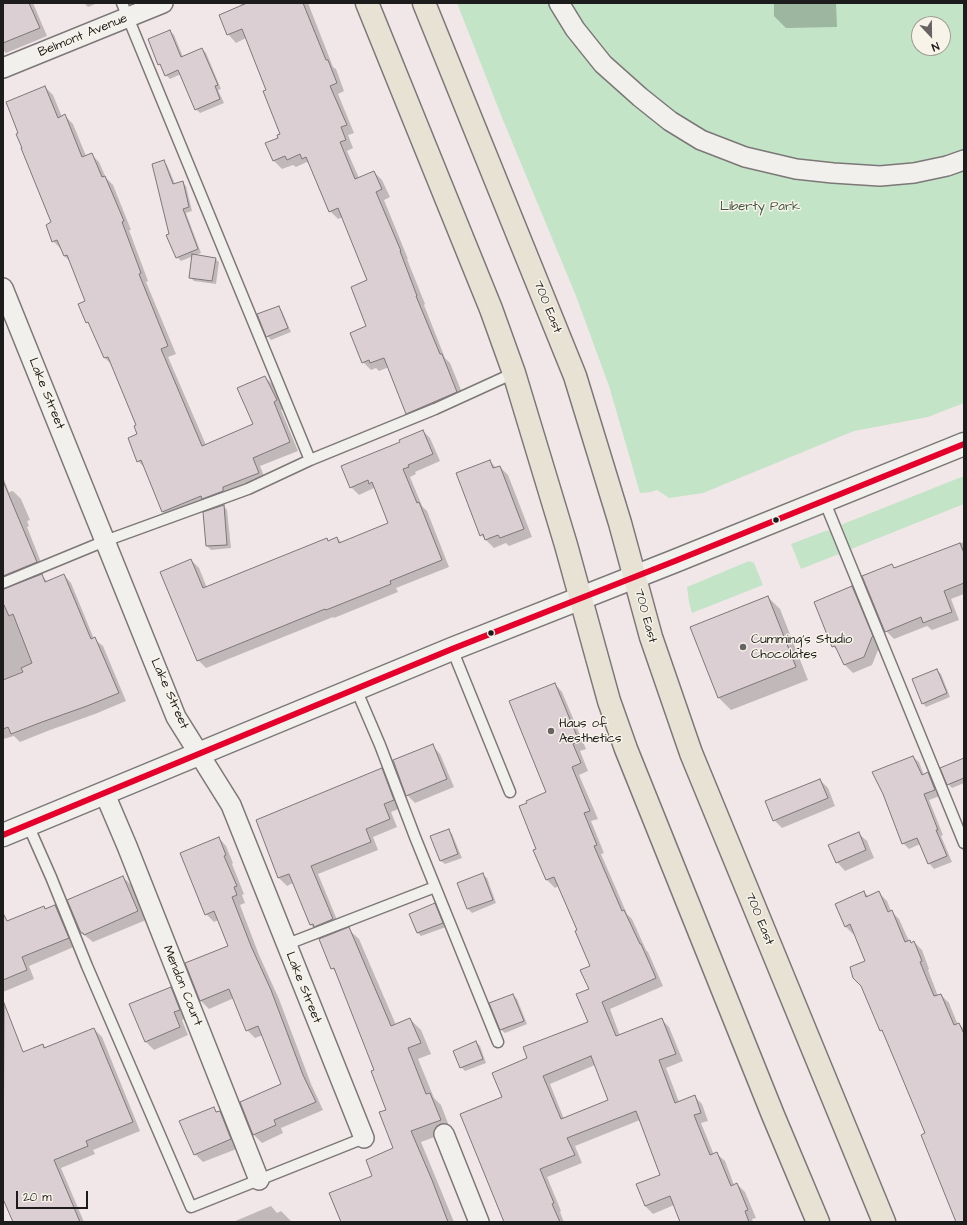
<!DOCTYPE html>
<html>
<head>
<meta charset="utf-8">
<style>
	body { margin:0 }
	#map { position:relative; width:967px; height:1225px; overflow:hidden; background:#f1e7e8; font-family:"Architects Daughter",sans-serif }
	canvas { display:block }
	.frame { position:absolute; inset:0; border:4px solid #1c1c1c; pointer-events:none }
	.north { position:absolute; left:911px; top:16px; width:40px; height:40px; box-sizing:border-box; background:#f7f3e8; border:1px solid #9f9d96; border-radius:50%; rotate:158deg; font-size:11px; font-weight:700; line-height:16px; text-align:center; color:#1c1c1c }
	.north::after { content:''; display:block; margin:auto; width:14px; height:18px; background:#676363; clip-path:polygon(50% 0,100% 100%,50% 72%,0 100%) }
	.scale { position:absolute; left:16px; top:1191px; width:72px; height:18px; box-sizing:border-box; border:2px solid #1c1c1c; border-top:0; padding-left:5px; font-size:12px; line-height:14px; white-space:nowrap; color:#1c1c1c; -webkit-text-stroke:3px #f7f3e8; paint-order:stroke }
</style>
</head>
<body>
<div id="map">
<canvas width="967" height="1225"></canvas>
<div class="frame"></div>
<div class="north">N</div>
<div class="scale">20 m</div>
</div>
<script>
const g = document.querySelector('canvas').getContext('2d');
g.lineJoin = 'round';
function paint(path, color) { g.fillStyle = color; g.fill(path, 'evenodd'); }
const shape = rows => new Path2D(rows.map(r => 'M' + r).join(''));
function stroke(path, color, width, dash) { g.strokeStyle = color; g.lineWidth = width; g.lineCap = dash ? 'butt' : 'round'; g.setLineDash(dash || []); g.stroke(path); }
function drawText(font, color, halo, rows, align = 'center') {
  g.font = font + ' "Architects Daughter",sans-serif'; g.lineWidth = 3; g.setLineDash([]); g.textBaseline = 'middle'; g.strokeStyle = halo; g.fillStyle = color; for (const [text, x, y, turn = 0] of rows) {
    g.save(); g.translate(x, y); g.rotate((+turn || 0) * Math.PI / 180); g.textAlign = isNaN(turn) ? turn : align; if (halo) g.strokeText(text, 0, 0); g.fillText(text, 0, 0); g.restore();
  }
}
const green = shape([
	[457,3,964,3,964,403,928,417,854,431,703,493,669,498,657,490,651,492,640,493,609,386,576,296,503,120],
	[919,24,943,24,943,48,919,48],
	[964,476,964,504,851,549,842,526,843,524],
	[828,530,830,532,839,554,801,569,791,544],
	[749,561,754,563,763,585,692,613,689,602,687,587]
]);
const shadow = shape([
	[3,3,33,3,47,36,6,53,3,50],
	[84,3,98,3,88,7],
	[240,3,308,3,333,67,336,69,344,91,338,94,354,133,348,135,353,148,347,151,359,178,374,172,382,180,390,197,384,200,408,259,407,259,425,304,424,305,445,358,450,363,465,400,415,421,407,413,389,367,379,371,376,368,371,370,363,362,368,327,369,280,343,217,338,219,330,211,310,165,307,162,296,167,293,165,282,169,274,161,266,144,279,138,282,134,267,90,246,38,236,43,228,34,242,6],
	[774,3,836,3,837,27,786,28,774,16],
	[170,31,174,35,183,57,202,49,206,53,221,89,218,90,224,103,200,113,196,109,181,74,170,79,166,75,163,68,159,64],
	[45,87,53,95,62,117,65,116,73,124,86,156,91,154,99,162,106,178,113,185,131,230,129,230,148,281,146,282,176,354,168,357,206,445,255,425,265,377,273,385,284,409,281,410,298,451,260,466,266,481,171,520,163,512,145,468,138,461,137,426,112,365,105,358,92,327,87,322,86,302,71,262,64,256,61,249,53,241],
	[163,161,167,165,175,184,182,182,186,186,192,211,186,213,201,253,194,256,215,259,219,262,216,284,194,281,190,277,193,256,181,261,177,257,170,234],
	[279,307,282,311,291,332,271,340,267,336],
	[423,431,430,438,440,461,415,472,416,474,410,477,422,506,427,511,449,567,396,588,398,592,334,618,333,617,206,668,198,660,191,560,199,568,207,588,327,539,329,541,337,538,342,543,390,524,374,488,359,495,351,487,402,442],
	[490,461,496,468,500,467,508,475,532,537,509,546,506,543,494,548,481,535],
	[3,477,9,492,13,491,21,499,30,520,27,521,29,526,27,527,44,570,8,585,4,591,41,575,48,582,64,575,71,583,94,639,103,646,126,701,95,714,50,730,20,742,14,736,3,739],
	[224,506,227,510,231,548,211,550,207,546],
	[964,542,964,594,951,599,959,620,932,630,927,626,894,639,886,631,892,565,896,569],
	[852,587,860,595,880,645,872,665,853,673,845,665,839,652,833,646],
	[768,597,780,609,808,680,731,710,719,698,691,628],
	[937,670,941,674,950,697,926,707,923,703],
	[555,684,562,692,586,749,580,751,588,771,579,775,598,819,591,821,604,853,601,854,627,914,632,919,646,950,648,952,663,986,610,1009,620,1036,661,1019,669,1027,683,1061,666,1068,679,1102,694,1096,702,1104,708,1121,701,1123,714,1155,717,1154,725,1161,734,1185,737,1184,745,1192,756,1218,752,1219,753,1222,681,1222,674,1205,653,1214,645,1206,637,1185,661,1175,640,1120,575,1146,582,1163,547,1177,561,1211,560,1212,564,1222,505,1222,503,1098,528,1058,589,1022,592,966,578,931,559,886,555,888,547,880,535,850,538,849,548,793],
	[595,1065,610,1101,564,1119,550,1084],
	[432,745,440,754,454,787,415,803,407,795],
	[913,757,919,762,924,775,928,774,934,779,940,796,929,800,943,835,941,836,952,862,934,869,929,863,920,844,909,849,903,843],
	[964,759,964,783,952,788,948,784],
	[382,769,389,777,401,808,391,812,397,827,373,837,378,850,318,874,340,927,319,933,311,925,293,883,287,886,279,878,257,821],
	[820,780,828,788,835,806,782,828,774,820],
	[448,830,452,834,462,858,445,864,441,861],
	[858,833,867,841,874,858,845,871,837,862],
	[219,838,226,846,233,863,232,864,244,894,242,895,245,903,240,905,259,955,279,999,311,1084,323,1110,281,1128,283,1133,262,1143,254,1135,241,1103,282,1084,263,1035,255,1038,247,1030,234,998,209,1009,201,1001,186,964,229,946,218,920,214,922,206,914],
	[483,875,487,878,496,903,472,913,468,909,459,884],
	[123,877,131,885,146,920,93,942,82,933],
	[864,892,869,897,879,893,887,901,891,911,899,919,909,941,910,941,912,943,914,942,922,950,929,969,928,970,938,996,941,995,949,1003,958,1025,959,1024,964,1029,964,1222,957,1222,926,1134,885,1034,881,1030,866,962,855,933,853,934,845,926],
	[435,905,438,908,446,927,421,936,418,933],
	[55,906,63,914,76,946,29,966,34,979,3,992,3,923,44,908,46,910],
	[348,929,359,939,396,1025,410,1019,421,1030,431,1054,418,1059,434,1098,441,1105,451,1131,421,1142,454,1222,342,1222,374,1176,395,1149,388,1110,375,1070,337,973,332,968],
	[171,989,179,997,187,1018,182,1020,188,1035,154,1050,146,1042],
	[513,995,517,999,527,1024,505,1033,501,1030,491,1004],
	[94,1029,102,1037,140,1131,93,1150,95,1154,61,1168,84,1222,14,1222,3,1195,3,1061,43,1045,46,1048],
	[476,1042,480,1046,486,1063,465,1071,461,1067],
	[214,1108,218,1113,220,1112,228,1120,239,1148,203,1162,195,1154],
	[271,1206,277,1213,281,1211,292,1222,233,1222]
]);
const building = shape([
	[3,3,29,3,40,28,3,43,3,3],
	[247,3,303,3,326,60,328,60,337,83,330,86,347,125,341,127,346,140,340,142,355,179,374,171,382,189,376,192,401,251,400,251,417,296,416,296,440,354,442,354,457,392,406,414,384,358,370,363,369,360,362,363,350,333,366,326,351,287,367,280,338,208,329,212,306,157,302,159,300,154,287,160,285,156,273,161,265,143,278,138,277,135,280,134,263,91,266,90,242,29,227,35,219,15,247,3],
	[170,30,181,57,202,48,218,85,215,86,220,99,195,110,178,70,165,76,160,64,158,65,148,39,170,30],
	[45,86,58,118,65,114,82,157,92,153,102,177,105,176,124,221,122,222,141,273,139,274,168,346,161,349,202,446,253,424,237,388,265,376,277,400,274,402,290,442,253,458,259,473,223,487,223,491,202,499,201,496,162,512,141,460,137,462,128,438,137,434,134,426,136,425,108,357,104,358,88,322,86,323,78,304,85,301,67,255,64,256,57,240,52,242,46,225,51,222,21,148,22,148,16,134,18,133,6,102,45,86],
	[164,160,173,184,183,181,189,207,183,209,198,249,176,258,166,235,169,234,152,164,164,160],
	[192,254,216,258,212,281,189,278,192,254],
	[279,306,288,328,266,337,257,314,279,306],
	[423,430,433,454,408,465,409,467,403,469,417,503,419,502,442,560,390,581,391,584,326,610,325,609,197,661,160,572,191,559,203,588,327,538,328,541,337,537,339,543,388,523,372,482,369,484,368,480,350,488,341,466,400,442,399,440,423,430],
	[490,460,493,468,500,466,524,529,500,538,498,535,485,540,483,534,480,536,456,473,490,460],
	[3,481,37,562,3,576,3,481],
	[224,505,227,545,206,546,203,512,224,505],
	[960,543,964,553,964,583,944,591,952,612,923,623,921,617,885,632,862,576,892,564,894,568,960,543],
	[42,574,45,582,64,574,91,639,95,637,119,693,87,706,42,722,11,734,8,727,3,729,3,680,23,672,21,668,32,663,13,614,9,616,3,603,3,589,42,574],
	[852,586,873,636,872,637,864,657,844,665,835,646,832,647,814,602,852,586],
	[768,596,796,667,718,698,690,627,768,596],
	[937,669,947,693,922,704,912,679,937,669],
	[555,683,579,741,573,744,581,763,572,767,590,811,584,813,597,845,594,846,622,911,624,910,640,944,641,944,656,978,602,1002,616,1036,662,1018,676,1054,659,1060,675,1103,695,1095,701,1113,694,1115,710,1155,717,1152,731,1186,737,1183,748,1210,745,1211,749,1222,680,1222,670,1196,645,1206,636,1184,660,1175,636,1111,567,1138,575,1155,540,1169,554,1203,552,1204,560,1222,504,1222,460,1114,502,1097,492,1073,527,1058,523,1047,588,1022,576,994,589,989,580,970,590,966,575,931,577,930,554,877,546,880,533,850,536,849,519,806,527,803,526,801,546,792,509,701,555,683],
	[591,1056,608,1100,561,1119,543,1076,591,1056],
	[433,744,447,779,406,796,393,760,433,744],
	[913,756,922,775,928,772,935,790,924,794,938,830,936,830,947,856,928,864,917,838,902,844,883,794,872,772,913,756],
	[964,758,964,778,947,785,940,768,964,758],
	[382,768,394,800,384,804,390,819,366,829,371,842,311,866,333,919,314,927,313,924,310,925,289,874,278,878,256,820,382,768],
	[820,779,828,798,773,821,765,801,820,779],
	[449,829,458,854,440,861,430,836,449,829],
	[859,832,866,850,836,863,828,845,859,832],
	[219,837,226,855,224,856,237,886,234,887,237,895,232,897,251,946,271,990,303,1075,316,1102,274,1120,276,1125,253,1135,240,1102,281,1084,258,1026,246,1031,229,989,200,1001,185,963,228,946,214,911,205,915,180,853,219,837],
	[483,873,493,900,467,909,457,883,483,873],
	[123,876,138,911,84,935,83,933,81,933,67,900,123,876],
	[864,891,866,897,879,891,888,912,892,910,905,942,910,940,911,943,914,941,922,961,920,962,934,996,941,994,954,1025,959,1023,964,1034,964,1222,956,1222,921,1135,925,1133,898,1068,882,1030,880,1031,861,986,853,978,850,967,865,961,850,924,845,927,835,904,864,891],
	[435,903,443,923,417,933,409,914,435,903],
	[55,905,69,938,22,957,27,970,3,980,3,913,7,921,44,906,45,909,55,905],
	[349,927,391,1026,410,1018,421,1043,408,1048,426,1094,430,1093,441,1120,411,1131,432,1180,448,1222,341,1222,329,1193,372,1176,366,1160,393,1148,379,1112,386,1110,371,1071,374,1070,334,968,331,969,319,939,349,927],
	[171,987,180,1010,174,1012,180,1027,145,1042,129,1004,171,987],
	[513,994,524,1021,500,1030,489,1003,513,994],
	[4,1003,23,1052,43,1044,44,1048,94,1028,133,1122,86,1141,88,1146,54,1160,80,1222,13,1222,3,1199,4,1003],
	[476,1041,483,1059,460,1068,453,1051,476,1041],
	[214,1107,216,1112,220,1111,231,1139,194,1155,179,1121,214,1107]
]);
const lane = shape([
	[122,3,310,460],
	[824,500,964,843],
	[3,583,105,541,248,489,310,460,435,409,514,373],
	[452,649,510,792],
	[356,689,380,745,415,837,498,1042],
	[28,825,51,877,87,966,191,1207,364,1138],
	[285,945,435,887]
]);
const street = shape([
	[559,3,575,29,603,64,640,97,670,121,701,140,745,157,796,169,833,173,880,176,914,173,947,166,964,160],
	[3,68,163,3],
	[3,288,176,717,231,805,364,1138],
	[104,792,127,846,259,1180],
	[444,1134,479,1222]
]);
const secondary = shape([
	[3,835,452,649,675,561,964,444]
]);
const primary = shape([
	[367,3,491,309,514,373,566,545,609,701,626,749,773,1115,818,1222],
	[424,3,575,376,620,523,651,637,691,753,884,1222]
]);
const bus1 = shape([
	[3,835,452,649,675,561,964,444]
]);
const markers = [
	[776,520,3.5,"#1c1c1c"],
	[491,633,3.5,"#1c1c1c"],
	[743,647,4,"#676363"],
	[551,731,4,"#676363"]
];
const streetNames = [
	["Belmont Avenue",83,36,-22],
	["700 East",547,307,68],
	["Lake Street",46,394,68],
	["700 East",645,616,75],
	["Lake Street",169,694,66],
	["700 East",759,919,68],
	["Mendon Court",182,986,68],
	["Lake Street",303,988,68]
];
const parkNames = [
	["Liberty Park",760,207]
];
const poiNames = [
	["Cumming's Studio",751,640],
	["Chocolates",751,655],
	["Haus of",559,724],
	["Aesthetics",559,739]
];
paint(green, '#c4e4c7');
paint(shadow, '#0003');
paint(building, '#dccfd4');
stroke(building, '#7c7778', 1);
stroke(lane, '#7c7778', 13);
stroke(street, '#7c7778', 22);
stroke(secondary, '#7c7778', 25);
stroke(primary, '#7c7778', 25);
stroke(lane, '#f2f0ec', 10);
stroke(street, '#f2f0ec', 19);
stroke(secondary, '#f2f0ec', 22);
stroke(primary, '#e8e2d5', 22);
stroke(bus1, '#e4002b', 6);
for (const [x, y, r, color] of markers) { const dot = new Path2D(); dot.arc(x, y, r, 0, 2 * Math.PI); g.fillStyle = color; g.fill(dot); stroke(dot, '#f7f3e8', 1.5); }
drawText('13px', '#1c1c1c', '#f7f3e8', streetNames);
drawText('13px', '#445747', '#f7f3e8', parkNames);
drawText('13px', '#1c1c1c', '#f7f3e8', poiNames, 'left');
</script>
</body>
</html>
